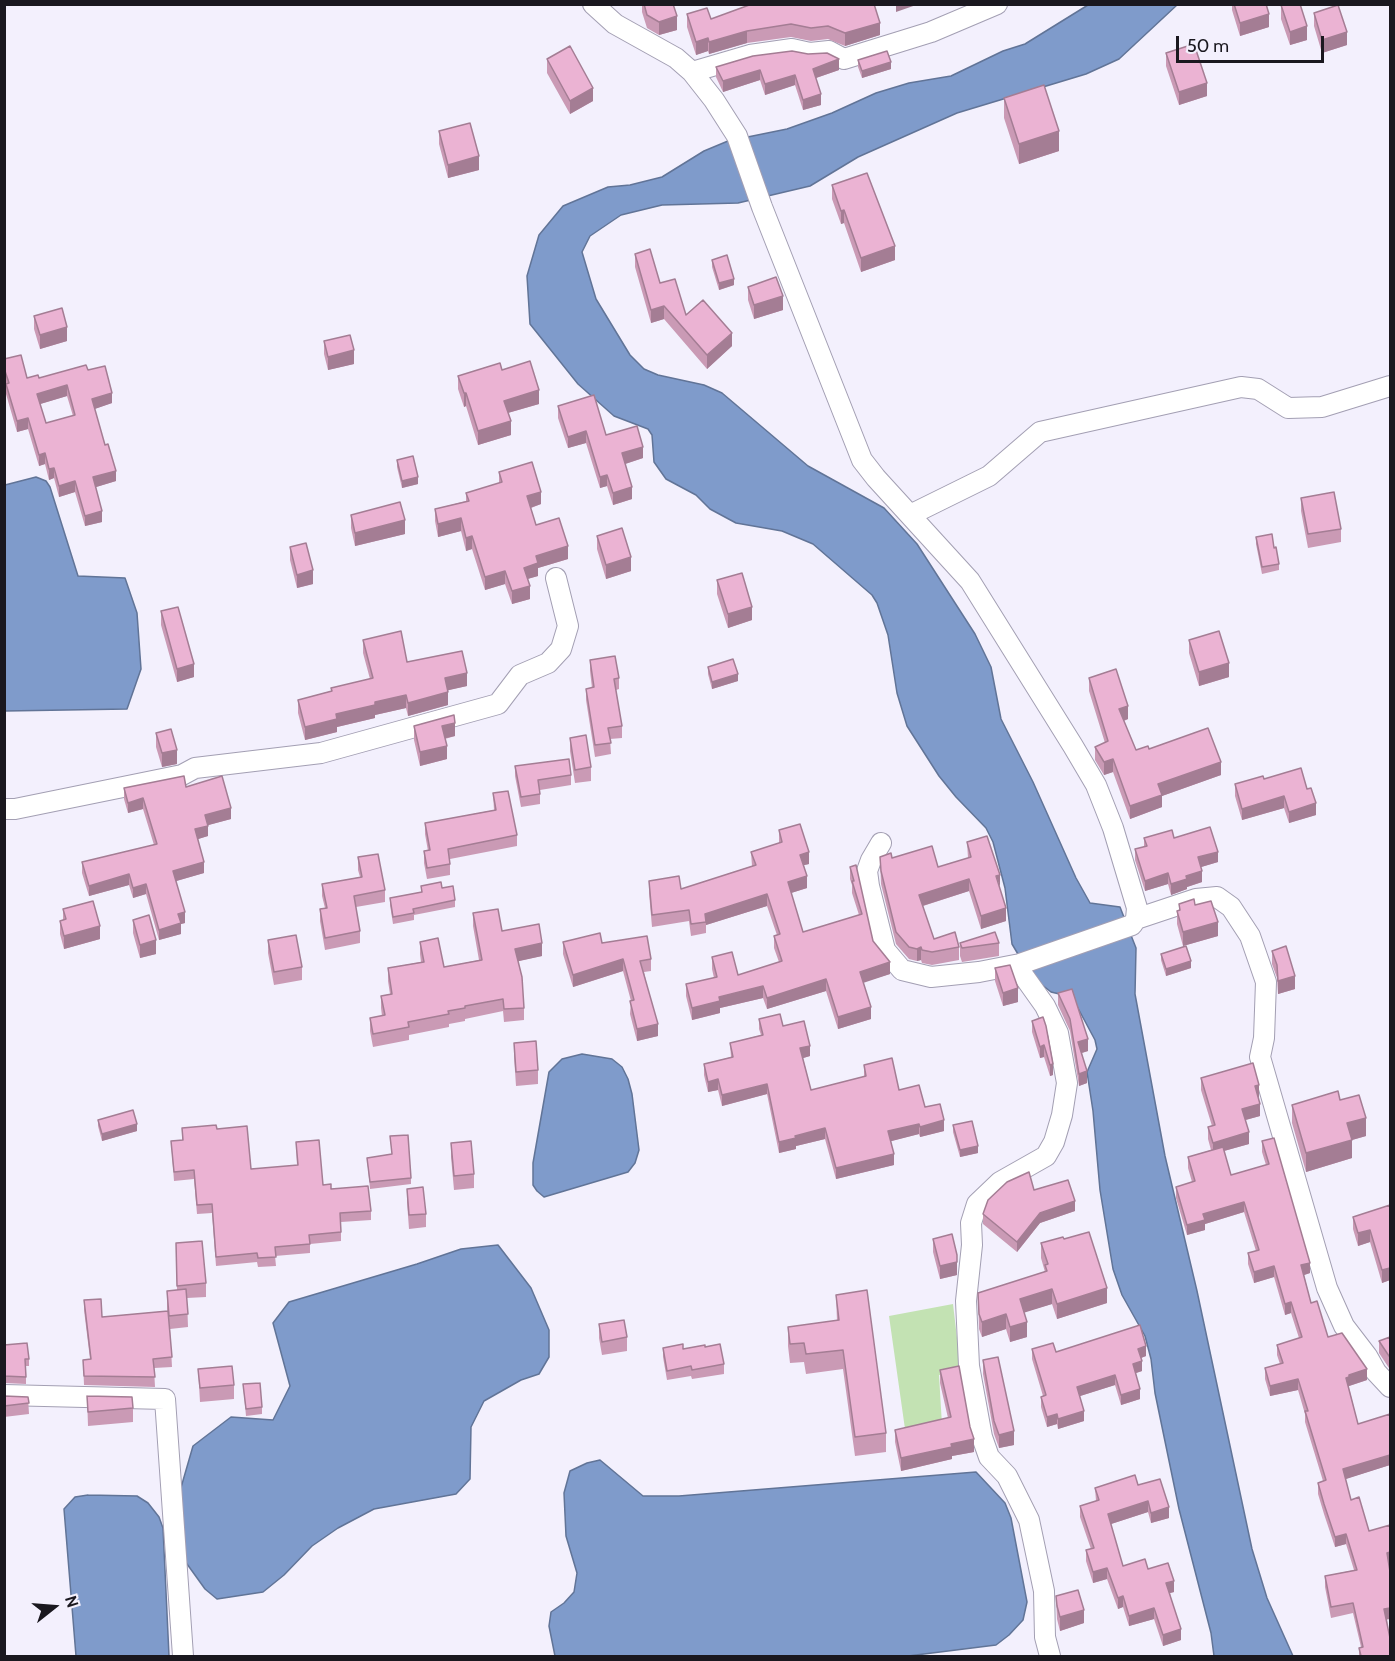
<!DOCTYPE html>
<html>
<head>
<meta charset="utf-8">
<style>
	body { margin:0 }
	#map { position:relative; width:1395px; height:1661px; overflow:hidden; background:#f3f0fd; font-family:Cabin,sans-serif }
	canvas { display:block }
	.frame { position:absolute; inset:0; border:6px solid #1a181f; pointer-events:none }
	.north { position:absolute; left:24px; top:1577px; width:60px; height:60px; -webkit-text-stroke:4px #f3f0fd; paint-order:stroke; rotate:73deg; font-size:16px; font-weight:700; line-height:24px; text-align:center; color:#1a181f }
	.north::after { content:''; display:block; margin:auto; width:21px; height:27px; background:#1a181f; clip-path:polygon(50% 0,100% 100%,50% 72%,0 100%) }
	.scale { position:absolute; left:1176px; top:36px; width:148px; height:27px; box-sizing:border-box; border:3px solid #1a181f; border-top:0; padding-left:8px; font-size:18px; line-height:21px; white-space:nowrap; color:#1a181f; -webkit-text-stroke:4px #f3f0fd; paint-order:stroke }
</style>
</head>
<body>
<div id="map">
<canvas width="1395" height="1661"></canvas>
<div class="frame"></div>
<div class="north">N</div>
<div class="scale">50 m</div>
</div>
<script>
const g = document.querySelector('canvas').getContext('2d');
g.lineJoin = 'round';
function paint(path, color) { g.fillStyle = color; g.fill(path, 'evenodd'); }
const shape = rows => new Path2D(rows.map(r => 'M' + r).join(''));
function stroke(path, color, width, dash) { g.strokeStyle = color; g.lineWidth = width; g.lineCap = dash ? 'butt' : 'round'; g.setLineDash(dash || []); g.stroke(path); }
const green = shape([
	[953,1304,961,1372,939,1375,942,1425,905,1429,889,1316]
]);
const water = shape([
	[1088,5,1177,5,1119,59,1086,74,957,113,858,157,810,186,738,203,662,205,621,215,590,236,582,252,596,299,630,355,644,369,658,375,704,385,722,393,808,466,884,508,917,544,975,634,991,667,1001,719,1033,782,1076,878,1090,903,1120,907,1136,948,1135,994,1165,1156,1197,1291,1252,1549,1267,1598,1293,1656,1214,1656,1211,1633,1179,1509,1155,1393,1151,1359,1145,1336,1122,1295,1113,1269,1100,1190,1093,1111,1087,1072,1097,1049,1095,1040,1072,997,1051,992,1031,976,1012,944,1005,888,993,842,986,828,956,797,939,776,907,726,897,693,888,635,877,603,872,595,813,544,782,531,736,523,710,509,696,495,666,479,654,462,652,435,648,429,614,416,578,384,530,324,527,276,539,235,563,206,608,187,630,185,662,177,704,151,728,141,787,129,832,113,876,93,909,83,951,76,1003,51,1025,44,1088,5],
	[36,477,46,481,50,487,78,576,125,578,137,613,141,669,127,709,5,711,5,485,36,477],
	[582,1054,612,1059,622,1067,628,1079,632,1094,639,1150,635,1163,628,1172,544,1197,537,1191,533,1185,533,1163,549,1072,562,1059,582,1054],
	[498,1245,531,1288,549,1330,549,1357,539,1374,521,1380,484,1401,471,1427,470,1479,456,1494,374,1509,338,1528,312,1546,284,1575,263,1592,217,1599,205,1589,182,1557,180,1491,193,1446,231,1417,273,1420,290,1386,273,1323,289,1302,417,1264,461,1249,498,1245],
	[600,1460,643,1496,679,1496,976,1472,1005,1503,1011,1518,1027,1602,1023,1620,1009,1635,996,1645,908,1656,555,1656,549,1626,551,1612,564,1603,574,1592,577,1573,566,1536,564,1493,570,1471,587,1463,600,1460],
	[88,1495,137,1496,148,1503,159,1517,163,1528,169,1656,76,1656,64,1509,75,1497,88,1495]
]);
const minor = shape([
	[593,4,615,24,676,58,692,72,714,100,737,136,762,207,862,460,876,478,970,581,1073,746,1096,785,1113,828,1137,908,1136,919,1132,925,1020,964,1018,968,1045,1006,1058,1033,1067,1083,1062,1115,1054,1142,1046,1156,1000,1182,977,1204,971,1223,972,1245,966,1301,969,1366,982,1437,989,1457,1007,1476,1029,1520,1044,1591,1045,1637,1050,1656],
	[692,72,750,55,792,49,810,53,829,51,844,59,931,32,997,4],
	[910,515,989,476,1040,432,1241,387,1258,389,1288,408,1322,407,1390,386],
	[4,809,15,809,182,775,195,768,321,753,498,704,520,675,548,663,561,649,568,626,556,578],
	[881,843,871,860,867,871,869,886,885,950,902,970,931,977,979,972,1020,964],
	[1136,919,1196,899,1217,897,1231,907,1250,936,1266,982,1264,1038,1260,1057,1327,1288,1344,1326,1367,1356,1376,1372,1390,1387],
	[4,1395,165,1399,183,1656]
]);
const wall = shape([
	[642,4,673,4,677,30,659,35,647,28,642,12],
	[752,4,880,35,845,46,828,39,811,41,791,37,747,43,709,54,708,51,696,55,687,27,687,14,711,19],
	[1232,4,1266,4,1269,27,1240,36,1232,10],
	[1281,5,1307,40,1290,45,1281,19],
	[1314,13,1347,45,1322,53,1314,26],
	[1166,53,1207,96,1179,105,1166,66],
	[547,59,593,101,570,114,547,73],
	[858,60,891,69,862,78,858,67],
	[716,67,839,70,816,78,821,105,803,110,795,85,765,95,760,80,723,92,716,77],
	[1004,98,1059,151,1019,164,1004,118],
	[439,131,479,170,448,178,439,144],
	[832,185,895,260,861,272,844,223,841,224,832,199],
	[635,254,686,315,732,346,707,369,664,319,651,323,635,267],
	[712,260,734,285,719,290,712,267],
	[748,287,783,310,754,319,748,300],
	[34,316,67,341,40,349,34,329],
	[324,341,354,364,328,370,324,354],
	[4,359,27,378,39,378,88,370,112,403,94,409,116,481,96,487,102,522,85,526,75,492,59,497,54,478,49,480,45,464,39,466,28,429,17,432,6,394],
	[67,396,73,416,46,423,40,404],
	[502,370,539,404,508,413,511,435,478,445,466,406,464,407,458,389,458,376],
	[558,406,643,458,625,464,632,499,613,505,607,486,600,488,586,443,568,448,558,418],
	[397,460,418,484,402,488,397,467],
	[499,472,541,504,531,508,536,525,568,559,538,568,538,576,527,579,530,599,512,604,505,584,485,590,472,549,466,551,461,531,438,537,435,521,435,509,466,501,466,493,499,483],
	[1301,498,1341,529,1341,542,1308,548,1301,511],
	[351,515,405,534,355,546,351,528],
	[597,536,631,571,606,579,597,549],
	[1256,537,1279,564,1279,570,1262,574,1256,544],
	[290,547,313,584,297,588,290,560],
	[717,580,752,620,728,628,717,594],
	[161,611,194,677,177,682,161,625],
	[363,640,407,662,467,686,448,690,448,705,408,716,406,708,375,715,375,718,337,727,337,732,305,740,298,713,298,700,331,691,331,688,370,679,363,653],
	[1189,640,1229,677,1199,686,1189,653],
	[590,660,619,678,619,689,616,690,622,726,622,738,610,739,611,754,595,757,586,700,586,689,592,688,590,671],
	[708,667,738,681,712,689,708,674],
	[1089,678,1128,719,1124,721,1136,750,1149,749,1221,775,1162,796,1162,807,1130,819,1113,772,1104,775,1095,760,1095,747,1105,743,1089,691],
	[414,726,455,736,445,739,447,759,420,766,414,740],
	[156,733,177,764,162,767,156,747],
	[570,738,591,767,591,781,575,783,570,751],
	[515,766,571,775,571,785,540,790,540,804,521,807,515,776],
	[1264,779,1316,815,1289,823,1284,808,1242,820,1235,796,1235,784],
	[186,787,231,819,208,825,208,836,198,839,204,873,176,881,185,923,181,924,181,934,159,940,146,894,133,898,129,885,89,896,82,873,82,862,154,845,143,809,128,813,124,799,124,788],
	[493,793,517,835,517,846,450,859,450,875,427,879,424,863,424,851,428,851,425,834,425,823,494,810],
	[779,830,809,864,804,865,807,888,791,893,803,932,859,915,852,893,852,885,850,879,850,867,873,941,890,974,863,982,871,1019,838,1029,826,991,767,1009,763,998,720,1008,720,1013,692,1020,686,996,686,984,714,978,712,969,712,957,738,975,779,962,774,948,774,936,777,935,767,906,706,925,706,933,691,936,689,921,652,927,649,893,649,881,681,889,752,866,751,852,779,843],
	[1144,838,1174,838,1218,862,1201,867,1202,882,1187,887,1187,889,1171,895,1168,884,1145,891,1135,860,1135,849,1144,847],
	[967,842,999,887,1006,921,981,929,969,891,923,906,934,939,959,947,959,960,932,965,922,963,921,960,917,961,909,959,896,944,881,884,880,857,938,867,968,858],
	[358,857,385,890,385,902,356,907,360,931,360,943,325,950,320,921,320,909,325,908,322,896,322,884,360,877,358,870],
	[421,886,442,888,455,900,455,907,414,915,414,920,393,924,390,905,390,898,421,892],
	[1179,904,1218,936,1183,946,1177,924,1177,911,1179,910],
	[63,909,100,939,64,949,60,934,60,921,63,920],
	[473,913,542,956,518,961,524,1008,524,1020,504,1022,503,1011,465,1019,465,1021,449,1024,449,1027,409,1035,409,1040,373,1047,370,1031,370,1018,382,1016,381,1008,381,996,390,994,388,981,388,968,421,962,420,954,420,942,444,967,479,960,473,926],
	[133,920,156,954,140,958,133,933],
	[268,940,302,967,302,980,274,985,268,953],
	[563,942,602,943,651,959,651,971,644,972,658,1036,637,1041,630,1014,631,1001,623,971,573,987,563,954],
	[960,943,999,943,999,956,962,962,960,956],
	[1272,951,1295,989,1278,994,1277,978,1272,964],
	[1161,954,1191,968,1166,976,1161,960],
	[995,968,1018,1002,1003,1006,995,981],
	[1058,993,1088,1051,1082,1053,1087,1083,1079,1086,1070,1031,1058,1005],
	[1043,1017,1053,1075,1050,1076,1044,1057,1040,1058,1032,1032,1032,1021],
	[759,1019,783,1026,810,1056,803,1058,811,1090,864,1077,864,1065,925,1107,944,1131,920,1137,919,1134,891,1141,894,1165,836,1179,825,1139,796,1146,796,1149,779,1153,767,1094,722,1106,718,1090,708,1092,704,1075,704,1064,731,1057,730,1043,761,1035,759,1029],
	[514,1043,538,1070,538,1084,516,1086,514,1056],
	[1201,1078,1259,1097,1258,1097,1260,1116,1245,1120,1249,1144,1224,1151,1231,1175,1266,1165,1262,1152,1262,1141,1310,1273,1304,1275,1311,1303,1328,1337,1367,1380,1349,1386,1349,1388,1358,1424,1390,1465,1345,1479,1351,1500,1369,1531,1390,1525,1390,1562,1389,1563,1387,1619,1390,1656,1359,1656,1359,1648,1361,1647,1353,1613,1331,1618,1325,1587,1325,1576,1354,1570,1346,1544,1335,1547,1324,1514,1318,1494,1318,1483,1323,1481,1305,1422,1305,1414,1298,1390,1270,1396,1265,1379,1265,1368,1280,1364,1277,1355,1277,1345,1299,1338,1291,1313,1285,1315,1274,1277,1254,1283,1248,1264,1248,1253,1256,1251,1244,1212,1205,1224,1205,1230,1187,1235,1176,1198,1176,1187,1192,1182,1188,1168,1188,1157,1211,1150,1208,1139,1208,1127,1212,1126,1201,1090],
	[1340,1100,1366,1136,1352,1140,1352,1158,1306,1172,1292,1123,1292,1105],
	[98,1120,137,1131,102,1141,98,1126],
	[953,1125,978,1153,960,1157,953,1132],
	[182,1128,217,1129,251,1169,297,1166,296,1142,323,1185,371,1211,371,1220,341,1222,341,1241,310,1244,310,1253,275,1256,276,1266,258,1267,257,1262,216,1266,212,1213,197,1214,194,1179,174,1181,171,1141,182,1140],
	[390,1136,411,1178,411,1184,370,1189,367,1158,392,1154],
	[451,1143,474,1174,474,1188,454,1190,451,1157],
	[407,1189,426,1214,426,1227,409,1229,407,1202],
	[1034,1190,1075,1211,1040,1223,1017,1252,983,1224,983,1214],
	[1390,1205,1390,1280,1382,1283,1370,1242,1358,1246,1353,1229,1353,1217],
	[933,1239,957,1268,957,1275,940,1279,933,1252],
	[1064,1239,1107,1303,1057,1319,1052,1304,1024,1312,1027,1337,1010,1342,1006,1329,982,1337,979,1329,978,1293,1045,1272,1041,1258,1041,1243],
	[176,1243,206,1283,206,1297,187,1298,188,1327,170,1329,172,1367,154,1368,155,1387,84,1385,83,1360,90,1359,84,1310,84,1300,102,1317,167,1311,167,1291,177,1290],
	[836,1295,886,1433,886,1452,855,1456,843,1369,806,1374,804,1362,790,1363,788,1346,788,1327,837,1321],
	[599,1324,627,1337,627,1351,602,1355,599,1338],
	[1390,1337,1390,1367,1389,1368,1379,1353,1379,1341],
	[4,1345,29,1359,29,1366,26,1366,26,1384,4,1383],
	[705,1347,724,1364,724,1374,692,1379,691,1376,667,1380,663,1357,663,1348,683,1349],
	[1032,1349,1056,1352,1146,1356,1141,1358,1142,1371,1136,1373,1140,1399,1121,1405,1115,1385,1080,1396,1084,1421,1058,1429,1057,1424,1047,1427,1041,1407,1041,1397,1043,1396,1032,1359],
	[983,1360,1014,1445,999,1448,994,1434,983,1374],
	[198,1369,234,1385,234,1399,200,1402],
	[940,1370,974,1452,952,1456,952,1459,901,1471,895,1442,895,1430,948,1418,940,1383],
	[243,1384,262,1407,262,1414,246,1416],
	[4,1396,28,1397,29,1414,4,1417],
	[87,1396,133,1408,133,1422,88,1426],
	[1138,1485,1169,1518,1151,1523,1148,1512,1111,1524,1123,1566,1148,1569,1174,1592,1170,1593,1181,1640,1163,1646,1154,1619,1129,1626,1123,1607,1118,1609,1107,1579,1093,1583,1086,1561,1086,1550,1091,1549,1080,1517,1080,1506,1096,1501,1095,1488],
	[1056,1596,1084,1623,1060,1631,1057,1619]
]);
const shadedWall = shape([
	[896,4,919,4,896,12],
	[1269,14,1269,27,1240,36,1240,23],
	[677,16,677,30,659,35,659,22],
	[880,23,880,35,845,46,845,33],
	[1307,26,1307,40,1290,45,1290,32],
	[747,31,747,43,709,54,709,42],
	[1347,32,1347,45,1322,53,1322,40],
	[708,38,708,51,696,55,696,42],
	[839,59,839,70,813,79,813,69],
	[891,62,891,69,862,78,862,71],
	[760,70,760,80,723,92,723,81],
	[795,75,795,85,765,95,765,84],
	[1207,83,1207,96,1179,105,1179,92],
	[593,88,593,101,570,114,570,101],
	[821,94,821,105,803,110,803,100],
	[1059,131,1059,151,1019,164,1019,144],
	[479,156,479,170,448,178,448,165],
	[844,210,844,223,841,224,841,211],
	[895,246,895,260,861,272,861,258],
	[734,279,734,285,719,290,719,283],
	[783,296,783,310,754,319,754,305],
	[664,306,664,319,651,323,651,310],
	[67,327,67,341,40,349,40,335],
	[732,333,732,346,707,369,707,355],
	[354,350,354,364,328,370,328,357],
	[67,385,67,396,37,405,37,394],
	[539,390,539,404,504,414,504,401],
	[112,393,112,403,92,410,92,399],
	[464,393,466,393,466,406,464,407],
	[28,418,28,429,17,432,17,421],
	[511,421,511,435,478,445,478,431],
	[586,431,586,443,568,448,568,437],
	[643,447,643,458,622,465,622,453],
	[45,453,45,464,39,466,39,455],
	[54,468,54,478,49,480,49,469],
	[116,471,116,481,93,488,93,477],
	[607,475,607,486,600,488,600,477],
	[418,477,418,484,402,488,402,481],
	[75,481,75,492,59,497,59,486],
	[632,487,632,499,613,505,613,493],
	[541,492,541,504,527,509,527,496],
	[102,511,102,522,85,526,85,516],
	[461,518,461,531,438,537,438,524],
	[405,520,405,534,355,546,355,533],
	[472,536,472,549,466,551,466,538],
	[568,546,568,559,538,568,538,576,524,580,524,568,536,556],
	[631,557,631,571,606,579,606,565],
	[313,570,313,584,297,588,297,575],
	[505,571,505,584,485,590,485,577],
	[530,586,530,599,512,604,512,591],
	[752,607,752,620,728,628,728,614],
	[1229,663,1229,677,1199,686,1199,672],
	[194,664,194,677,177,682,177,669],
	[467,673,467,686,445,691,445,678],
	[738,674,738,681,712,689,712,682],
	[448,692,448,705,408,716,408,703],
	[406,695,406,708,375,715,375,718,337,727,337,732,305,740,305,727,336,714,375,702],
	[1128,706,1128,719,1119,722,1119,709],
	[455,723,455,736,442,739,442,726],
	[447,746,447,759,420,766,420,752],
	[177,750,177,764,162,767,162,753],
	[1113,759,1113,772,1104,775,1104,762],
	[1221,762,1221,775,1162,796,1162,807,1130,819,1130,806,1158,784],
	[1284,796,1284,808,1242,820,1242,809],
	[143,798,143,809,128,813,128,803],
	[1316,803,1316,815,1289,823,1289,812],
	[231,808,231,819,205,826,205,815],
	[208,826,208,836,195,840,195,829],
	[809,852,809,864,800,866,800,855],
	[1218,852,1218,862,1198,868,1198,857],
	[204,862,204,873,173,882,173,871],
	[1202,871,1202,882,1187,887,1187,889,1171,895,1171,884,1186,876],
	[1168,873,1168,884,1145,891,1145,881],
	[129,874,129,885,89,896,89,886],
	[1000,875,1000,887,996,876],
	[807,876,807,888,788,894,788,882],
	[969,879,969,891,919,907,919,895],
	[146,884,146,894,133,898,133,888],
	[767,894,767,906,706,925,705,914],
	[1006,908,1006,921,981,929,981,916],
	[185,912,185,923,181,924,181,934,159,940,159,930,178,914],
	[1218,922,1218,936,1183,946,1183,932],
	[100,926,100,939,64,949,64,936],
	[156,940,156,954,140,958,140,945],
	[542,943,542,956,515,962,515,949],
	[921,947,921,960,917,961,917,949],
	[623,959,623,971,573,987,573,975],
	[1191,961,1191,968,1166,976,1166,969],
	[890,962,890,974,860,984,860,972],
	[1295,976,1295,989,1278,994,1278,981],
	[826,979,826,991,767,1009,767,998],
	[763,986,763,998,720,1008,720,1013,692,1020,692,1008,719,997],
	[1018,988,1018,1002,1003,1006,1003,993],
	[871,1007,871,1019,838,1029,838,1017],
	[658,1024,658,1036,637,1041,637,1029],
	[1088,1039,1088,1051,1078,1054,1078,1042],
	[1044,1045,1044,1057,1040,1058,1040,1047],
	[810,1046,810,1056,800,1059,800,1048],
	[1053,1064,1053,1075,1050,1076,1050,1065],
	[1087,1071,1087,1083,1079,1086,1079,1074],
	[718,1079,718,1090,708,1092,708,1082],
	[767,1084,767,1094,722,1106,722,1095],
	[1259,1085,1259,1097,1255,1098,1255,1086],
	[1260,1104,1260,1116,1242,1121,1242,1109],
	[1366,1118,1366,1136,1352,1140,1352,1158,1306,1172,1306,1153,1347,1123],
	[944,1120,944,1131,920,1137,920,1127],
	[137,1124,137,1131,102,1141,102,1134],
	[919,1124,919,1134,888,1142,888,1131],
	[825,1128,825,1139,796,1146,796,1149,779,1153,779,1142,795,1136],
	[1249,1132,1249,1144,1213,1154,1213,1143],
	[978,1146,978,1153,960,1157,960,1150],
	[894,1154,894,1165,836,1179,836,1168],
	[1075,1201,1075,1211,1040,1223,1017,1252,1017,1242,1040,1213],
	[1244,1202,1244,1212,1205,1224,1205,1230,1187,1235,1187,1225,1203,1214],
	[1370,1230,1370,1242,1358,1246,1358,1233],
	[957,1255,957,1275,940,1279,940,1266],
	[1310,1263,1310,1273,1301,1276,1301,1265],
	[1274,1266,1274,1277,1254,1283,1254,1272],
	[1390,1268,1390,1280,1382,1283,1382,1270],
	[1107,1288,1107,1303,1057,1319,1057,1304],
	[1052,1289,1052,1304,1020,1314,1020,1299],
	[1291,1302,1291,1313,1285,1315,1285,1304],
	[1006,1314,1006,1329,982,1337,982,1322],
	[1027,1322,1027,1337,1010,1342,1010,1327],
	[1146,1346,1146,1356,1138,1359,1138,1349],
	[1389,1356,1390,1356,1390,1367,1389,1368],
	[1142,1361,1142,1371,1133,1374,1133,1364],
	[1367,1369,1367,1380,1349,1386,1349,1388,1346,1389,1346,1378,1349,1375],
	[1115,1375,1115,1385,1077,1397,1077,1387],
	[1298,1379,1298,1390,1270,1396,1270,1386],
	[1140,1389,1140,1399,1121,1405,1121,1395],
	[1084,1411,1084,1421,1058,1429,1058,1419],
	[1057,1414,1057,1424,1047,1427,1047,1417],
	[1014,1431,1014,1445,999,1448,999,1435],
	[974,1439,974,1452,952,1456,952,1459,901,1471,901,1458,951,1444],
	[1390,1455,1390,1465,1343,1480,1343,1469],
	[1148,1501,1148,1512,1108,1525,1108,1514],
	[1169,1507,1169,1518,1151,1523,1151,1513],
	[1346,1534,1346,1544,1335,1547,1335,1537],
	[1390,1552,1390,1562,1387,1564,1387,1553],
	[1107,1568,1107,1579,1093,1583,1093,1572],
	[1174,1581,1174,1592,1166,1594,1166,1583],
	[1123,1596,1123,1607,1118,1609,1118,1598],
	[1154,1608,1154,1619,1129,1626,1129,1616],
	[1390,1608,1390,1619,1384,1620,1384,1609],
	[1084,1610,1084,1623,1060,1631,1060,1617],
	[1181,1629,1181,1640,1163,1646,1163,1635]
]);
const building = shape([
	[644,4,673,4,677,16,659,22,647,15,644,4],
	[752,4,874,4,880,23,845,33,828,26,811,28,791,24,747,31,709,42,708,38,696,42,687,14,707,8,711,19,752,4],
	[1234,4,1266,4,1269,14,1240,23,1234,4],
	[1284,4,1300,4,1307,26,1290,32,1281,5,1284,4],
	[1338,5,1347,32,1322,40,1314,13,1338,5],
	[1194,44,1207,83,1179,92,1166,53,1194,44],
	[570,46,593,88,570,101,547,59,570,46],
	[792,51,808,54,827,53,839,59,813,69,821,94,803,100,795,75,765,84,760,70,723,81,716,67,753,56,792,51],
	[887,51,891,62,862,71,858,60,887,51],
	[1044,85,1059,131,1019,144,1004,98,1044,85],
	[470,123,479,156,448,165,439,131,470,123],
	[867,173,895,246,861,258,844,210,841,211,832,185,867,173],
	[650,249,660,283,675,279,686,315,703,300,732,333,707,355,664,306,651,310,635,254,650,249],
	[727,255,734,279,719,283,712,260,727,255],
	[776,277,783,296,754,305,748,287,776,277],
	[62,308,67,327,40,335,34,316,62,308],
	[350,335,354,350,328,357,324,341,350,335],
	[21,355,27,378,38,375,39,378,86,365,88,370,105,366,112,393,92,399,105,445,108,444,116,471,93,477,102,511,85,516,75,481,59,486,54,468,49,469,45,453,39,455,28,418,17,421,6,384,9,383,4,368,4,359,21,355],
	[67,385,75,415,46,423,37,394,67,385],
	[530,361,539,390,504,401,511,421,478,431,466,393,464,393,458,376,500,363,502,370,530,361],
	[594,395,606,435,637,426,643,447,622,453,632,487,613,493,607,475,600,477,586,431,568,437,558,406,594,395],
	[413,456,418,477,402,481,397,460,413,456],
	[532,462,541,492,527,496,536,525,559,518,568,546,536,556,538,563,524,568,530,586,512,591,505,571,485,577,472,536,466,538,461,518,438,524,435,509,469,501,466,493,502,482,499,472,532,462],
	[1334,492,1341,529,1308,534,1301,498,1334,492],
	[400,502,405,520,355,533,351,515,400,502],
	[622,528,631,557,606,565,597,536,622,528],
	[1272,534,1274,548,1276,547,1279,564,1262,567,1256,537,1272,534],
	[306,543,313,570,297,575,290,547,306,543],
	[742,573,752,607,728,614,717,580,742,573],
	[178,607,194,664,177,669,161,611,178,607],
	[401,631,407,662,462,651,467,673,445,678,448,692,408,703,406,695,375,702,375,705,336,714,337,719,305,727,298,700,332,691,331,688,373,678,363,640,401,631],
	[1219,631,1229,663,1199,672,1189,640,1219,631],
	[615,656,619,678,614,679,622,726,608,728,611,743,595,745,586,689,594,687,590,660,615,656],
	[733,659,738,674,712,682,708,667,733,659],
	[1116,669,1128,706,1119,709,1136,750,1148,746,1149,749,1208,728,1221,762,1158,784,1162,795,1130,806,1113,759,1104,762,1095,747,1108,741,1089,678,1116,669],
	[454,715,455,723,442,726,447,746,420,752,414,726,454,715],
	[171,729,177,750,162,753,156,733,171,729],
	[586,735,591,767,575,770,570,738,586,735],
	[569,759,571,775,538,780,540,794,521,797,515,766,569,759],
	[1301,768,1307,789,1311,788,1316,803,1289,812,1284,796,1242,809,1235,784,1263,776,1264,779,1301,768],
	[184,776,186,787,222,776,231,808,205,815,208,826,195,829,204,862,173,871,185,912,178,914,181,923,159,930,146,884,133,888,129,874,89,886,82,862,157,844,143,798,128,803,124,788,184,776],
	[508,791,517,835,448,849,450,864,427,868,424,851,430,850,425,823,496,810,493,793,508,791],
	[800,824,809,852,800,855,807,876,788,882,803,932,862,914,852,881,854,881,850,867,856,865,873,941,890,962,860,972,871,1007,838,1017,826,979,767,998,763,986,719,997,720,1001,692,1008,686,984,717,977,712,957,732,952,738,975,782,961,774,936,780,934,767,894,705,914,706,922,691,924,689,910,652,915,649,881,679,876,681,889,756,865,751,852,782,842,779,830,800,824],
	[1210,827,1218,852,1198,857,1202,871,1186,876,1187,879,1171,884,1168,873,1145,881,1135,849,1147,846,1144,838,1172,830,1174,838,1210,827],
	[987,836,1000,875,996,876,1006,908,981,916,969,879,919,895,934,939,955,932,959,947,932,952,922,950,921,947,917,949,909,947,896,932,881,871,880,857,891,853,892,858,932,846,938,867,971,857,967,842,987,836],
	[378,854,385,890,354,896,360,931,325,938,320,909,327,908,322,884,362,877,358,857,378,854],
	[441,882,442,888,453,886,455,900,413,909,414,913,393,917,390,898,422,892,421,886,441,882],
	[1194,899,1195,905,1211,901,1218,922,1183,932,1177,911,1180,910,1179,904,1194,899],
	[93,901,100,926,64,936,60,921,66,919,63,909,93,901],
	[498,909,502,931,539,924,542,943,515,949,522,977,524,1008,504,1009,503,999,465,1006,465,1008,448,1011,449,1014,408,1022,409,1027,373,1034,370,1018,385,1015,381,996,392,994,388,968,424,962,420,942,438,938,444,967,482,960,473,913,498,909],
	[149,915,156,940,140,945,133,920,149,915],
	[995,932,999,943,962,948,960,943,995,932],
	[600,933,602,943,647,936,651,959,640,961,658,1024,637,1029,630,1001,634,1000,623,959,573,975,563,942,600,933],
	[296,935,302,967,274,972,268,940,296,935],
	[1186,946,1191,961,1166,969,1161,954,1186,946],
	[1286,946,1295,976,1278,981,1277,965,1272,951,1286,946],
	[1010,965,1018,988,1003,993,995,968,1010,965],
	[1072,989,1088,1039,1078,1042,1087,1071,1079,1074,1070,1019,1058,993,1072,989],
	[780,1014,783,1026,804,1021,810,1046,800,1048,811,1090,866,1076,864,1065,892,1058,899,1090,919,1085,925,1107,940,1104,944,1120,920,1127,919,1124,888,1131,894,1154,836,1168,825,1128,795,1136,796,1138,779,1142,767,1084,722,1095,718,1079,708,1082,704,1064,733,1057,730,1043,763,1035,759,1019,780,1014],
	[1043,1017,1046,1026,1053,1064,1050,1065,1044,1045,1040,1047,1032,1021,1043,1017],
	[536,1041,538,1070,516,1072,514,1043,536,1041],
	[1253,1063,1259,1085,1255,1086,1260,1104,1242,1109,1249,1132,1213,1143,1208,1127,1215,1125,1201,1078,1253,1063],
	[1338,1091,1340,1100,1359,1095,1366,1118,1347,1123,1352,1140,1306,1153,1292,1105,1338,1091],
	[133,1110,137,1124,102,1134,98,1120,133,1110],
	[972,1121,978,1146,960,1150,953,1125,972,1121],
	[216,1125,217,1129,247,1126,251,1169,298,1165,296,1142,319,1140,323,1185,331,1184,331,1189,368,1186,371,1211,340,1213,341,1232,309,1235,310,1244,275,1247,276,1257,258,1258,257,1253,216,1257,212,1204,197,1205,194,1170,174,1172,171,1141,183,1140,182,1128,216,1125],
	[408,1135,411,1178,370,1182,367,1158,392,1154,390,1136,408,1135],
	[1274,1138,1310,1263,1301,1265,1311,1303,1317,1301,1328,1337,1342,1333,1367,1369,1349,1375,1349,1377,1346,1378,1358,1424,1390,1414,1390,1455,1343,1469,1351,1500,1359,1497,1369,1531,1390,1525,1390,1552,1387,1553,1390,1572,1390,1608,1384,1609,1390,1638,1390,1656,1361,1656,1359,1648,1363,1647,1353,1603,1331,1607,1325,1576,1357,1570,1346,1534,1335,1537,1324,1504,1318,1483,1326,1480,1305,1411,1308,1411,1298,1379,1270,1386,1265,1368,1283,1363,1277,1345,1302,1337,1291,1302,1285,1304,1274,1266,1254,1272,1248,1253,1259,1250,1244,1202,1203,1214,1205,1220,1187,1225,1176,1187,1195,1181,1188,1157,1223,1147,1231,1175,1269,1164,1262,1141,1274,1138],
	[471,1141,474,1174,454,1176,451,1143,471,1141],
	[1029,1172,1034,1190,1068,1180,1075,1201,1040,1213,1017,1242,983,1214,988,1200,1007,1182,1029,1172],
	[423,1187,426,1214,409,1215,407,1189,423,1187],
	[1390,1205,1390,1268,1382,1270,1370,1230,1358,1233,1353,1217,1390,1205],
	[1089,1232,1107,1288,1057,1304,1052,1289,1020,1299,1027,1322,1010,1327,1006,1314,982,1322,979,1314,978,1293,1047,1271,1045,1265,1048,1264,1041,1243,1063,1237,1064,1239,1089,1232],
	[952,1234,957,1255,957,1262,940,1266,933,1239,952,1234],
	[202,1241,206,1283,177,1286,176,1243,202,1241],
	[186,1289,188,1314,169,1316,167,1291,186,1289],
	[867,1290,886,1433,855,1437,843,1350,806,1354,804,1343,790,1344,788,1327,839,1320,836,1295,867,1290],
	[101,1299,102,1317,168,1311,172,1357,153,1359,155,1377,84,1376,83,1360,91,1359,84,1300,101,1299],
	[624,1320,627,1337,602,1342,599,1324,624,1320],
	[1140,1325,1146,1346,1138,1349,1142,1361,1133,1364,1140,1389,1121,1395,1115,1375,1077,1387,1084,1411,1058,1419,1057,1414,1047,1417,1041,1397,1046,1395,1032,1349,1053,1343,1056,1352,1140,1325],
	[1390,1337,1390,1356,1389,1356,1379,1341,1390,1337],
	[27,1343,29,1359,25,1359,26,1377,4,1376,4,1345,27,1343],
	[683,1344,683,1349,705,1345,705,1347,720,1344,724,1364,692,1370,691,1366,667,1371,663,1348,683,1344],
	[998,1357,1014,1431,999,1435,994,1421,983,1360,998,1357],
	[232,1366,234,1385,200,1388,198,1369,232,1366],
	[959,1366,970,1427,974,1439,951,1444,952,1447,901,1458,895,1430,951,1417,940,1370,959,1366],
	[260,1383,262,1407,246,1409,243,1384,260,1383],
	[4,1396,28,1397,29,1403,4,1406,4,1396],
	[87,1396,132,1397,133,1408,88,1412,87,1396],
	[1135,1475,1138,1485,1160,1479,1169,1507,1151,1513,1148,1501,1108,1514,1123,1566,1145,1559,1148,1569,1168,1563,1174,1581,1166,1583,1181,1629,1163,1635,1154,1608,1129,1616,1123,1596,1118,1598,1107,1568,1093,1572,1086,1550,1094,1548,1080,1506,1099,1500,1095,1488,1135,1475],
	[1078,1590,1084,1610,1060,1617,1057,1606,1056,1596,1078,1590]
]);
paint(green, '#c3e2b3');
paint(water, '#7f9bcb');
stroke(water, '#617497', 1.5);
stroke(minor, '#a39fb3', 22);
stroke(minor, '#fff', 20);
paint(wall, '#ca9ab5');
paint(shadedWall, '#a47d94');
paint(building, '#ebb3d3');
stroke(building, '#a47d94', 1.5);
</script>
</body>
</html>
